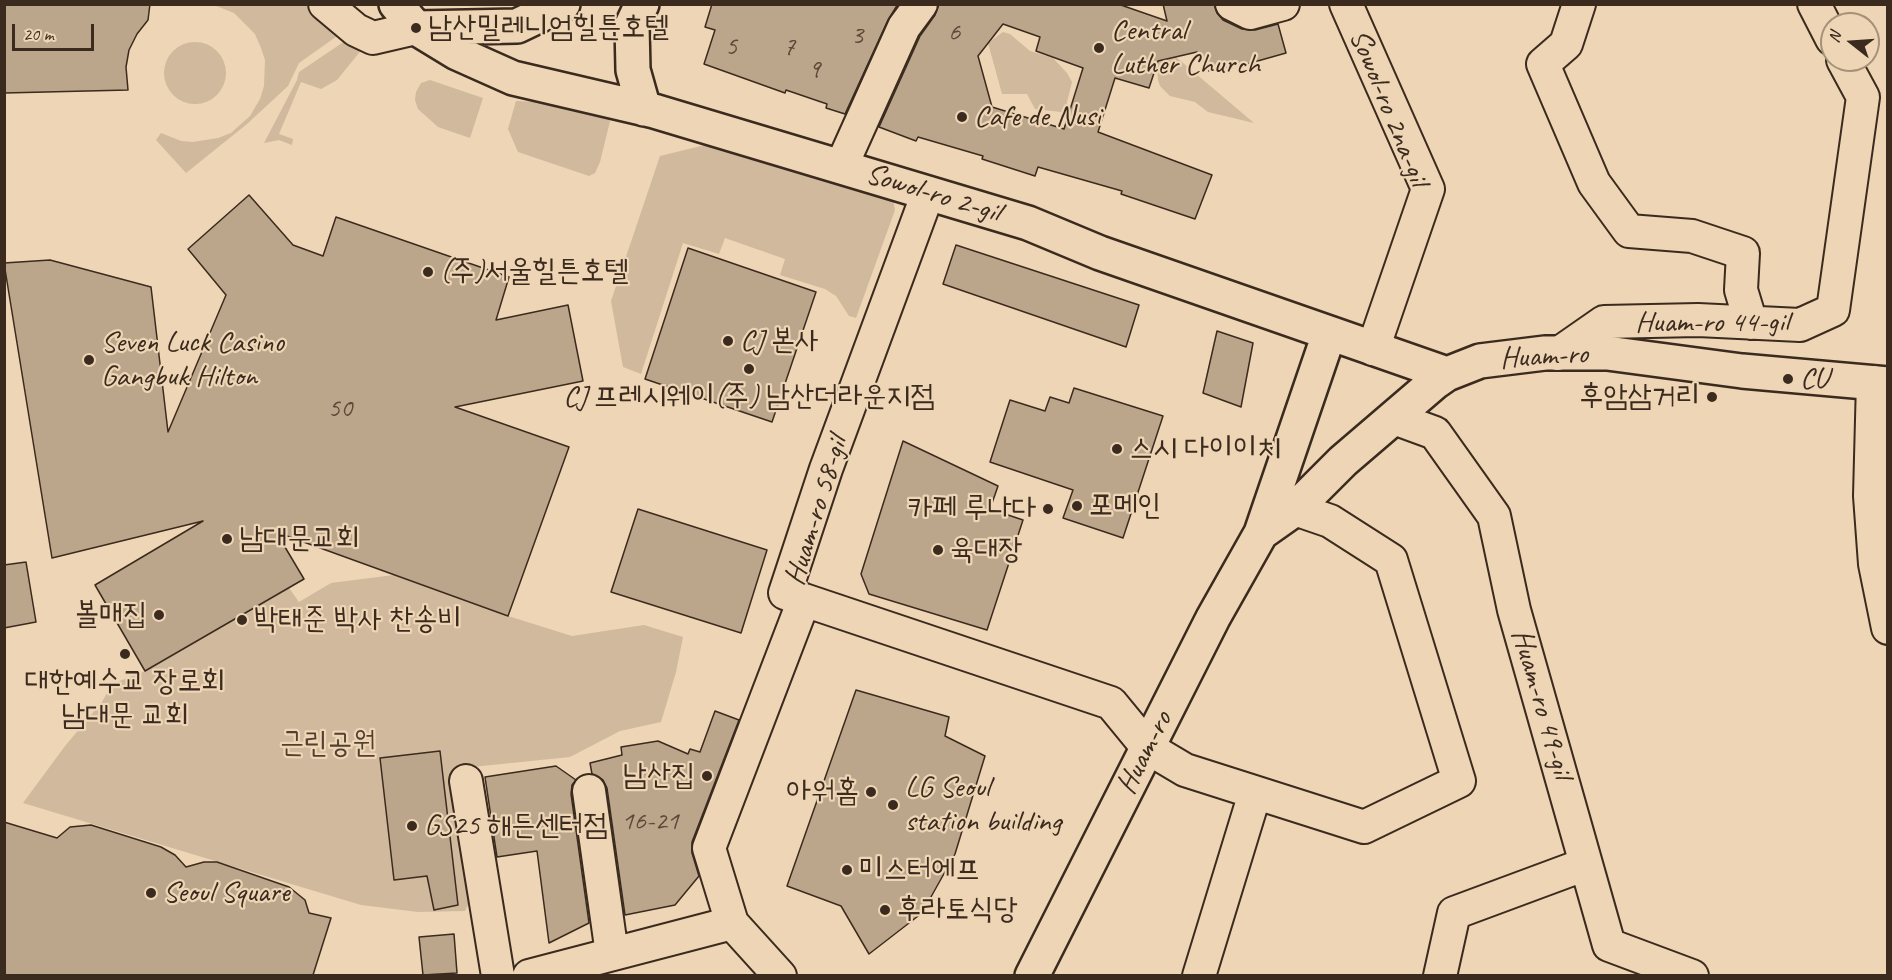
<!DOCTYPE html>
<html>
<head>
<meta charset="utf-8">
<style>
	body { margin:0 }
	#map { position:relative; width:1892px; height:980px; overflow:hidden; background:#edd5b5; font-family:Caveat,sans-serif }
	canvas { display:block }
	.frame { position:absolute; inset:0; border:6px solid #3b2a1e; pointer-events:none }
	.north { position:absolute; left:1820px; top:12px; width:60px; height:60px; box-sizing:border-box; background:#edd5b5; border:2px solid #a69179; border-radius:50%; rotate:287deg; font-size:16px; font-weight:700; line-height:24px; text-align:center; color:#3b2a1e }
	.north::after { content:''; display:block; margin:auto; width:21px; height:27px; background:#3b2a1e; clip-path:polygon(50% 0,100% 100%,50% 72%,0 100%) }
	.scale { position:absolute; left:12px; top:24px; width:82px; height:27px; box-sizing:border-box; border:3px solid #3b2a1e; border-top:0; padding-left:8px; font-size:18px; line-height:21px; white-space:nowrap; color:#3b2a1e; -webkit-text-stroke:4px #edd5b5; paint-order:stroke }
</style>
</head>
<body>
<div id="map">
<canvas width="1892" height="980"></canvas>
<div class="frame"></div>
<div class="north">N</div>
<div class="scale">20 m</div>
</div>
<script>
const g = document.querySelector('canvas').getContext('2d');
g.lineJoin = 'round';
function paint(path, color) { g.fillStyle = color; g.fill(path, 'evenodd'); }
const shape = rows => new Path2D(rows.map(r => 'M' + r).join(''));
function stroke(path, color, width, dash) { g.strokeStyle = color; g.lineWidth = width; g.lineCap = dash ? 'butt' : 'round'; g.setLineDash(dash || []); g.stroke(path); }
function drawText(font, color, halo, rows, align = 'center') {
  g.font = font + ' Caveat,"Poor Story",sans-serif'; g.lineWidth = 4.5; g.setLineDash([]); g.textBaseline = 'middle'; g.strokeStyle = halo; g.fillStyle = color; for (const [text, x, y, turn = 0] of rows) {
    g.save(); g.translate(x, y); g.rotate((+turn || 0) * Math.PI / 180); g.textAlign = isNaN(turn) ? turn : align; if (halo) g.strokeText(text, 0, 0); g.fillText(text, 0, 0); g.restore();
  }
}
const green = shape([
	[214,5,305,5,340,34,299,63,288,86,247,124,186,173,156,140,161,133,181,141,193,142,218,138,231,133,250,116,260,99,264,86,265,60,261,48,255,34,234,13],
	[1003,32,1010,34,1030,51,1053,58,1067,73,1072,82,1064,114,1061,112,1035,109,1027,94,1002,94,988,43],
	[345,41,363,48,337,80,321,89,301,82,279,134,293,139,292,145,279,140,264,143,297,80,299,72],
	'164 73a31 31 0 1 1 62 0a31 31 0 1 1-62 0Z',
	[1163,46,1254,123,1208,112,1195,102,1170,96,1160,86,1158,80,1157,66],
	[430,80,483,98,470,138,438,127,418,109,415,100,416,92,421,83],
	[516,101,601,105,606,109,610,121,600,162,595,173,589,176,518,152,508,129],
	[713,143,893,200,895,210,856,318,849,316,836,296,825,289,780,275,785,259,725,238,719,254,683,243,641,374,623,367,611,301,660,156],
	[394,575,508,616,572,636,644,625,683,637,676,672,661,722,620,731,570,757,472,767,487,866,465,911,418,912,361,905,23,803,65,746,102,702,112,684,145,671,289,588,299,602,331,583]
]);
const building = shape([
	[4,4,150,4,148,20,137,34,129,50,126,67,128,90,4,93,4,4],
	[712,4,898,4,888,20,845,114,826,108,827,104,786,90,785,93,704,64,715,30,705,27,712,4],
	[939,4,1118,4,1167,21,1163,4,1214,4,1217,13,1223,20,1242,29,1255,30,1278,24,1286,53,1247,64,1246,63,1209,71,1207,60,1199,61,1197,52,1158,61,1149,88,1115,78,1098,132,1212,175,1195,219,1121,194,1122,191,1038,167,1035,176,982,159,983,156,918,137,916,141,879,127,920,36,935,15,939,4],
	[1003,24,1040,37,1036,51,1083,68,1064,129,992,107,978,56,1003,24],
	[249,195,293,245,323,256,336,217,509,277,496,320,568,305,583,381,455,407,569,447,508,616,276,532,304,579,145,671,95,585,203,521,52,558,4,263,50,260,151,287,168,432,226,295,188,249,249,195],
	[956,245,1139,305,1126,347,943,284,956,245],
	[688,248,816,292,772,422,645,379,688,248],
	[1217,331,1253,343,1241,407,1203,393,1217,331],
	[1074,388,1163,416,1123,538,1063,518,1073,490,990,462,1010,400,1045,411,1050,397,1069,403,1074,388],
	[903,441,998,486,990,509,1023,520,987,630,869,594,861,574,903,441],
	[638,509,767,550,741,633,611,592,638,509],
	[26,562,36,622,4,628,4,565,26,562],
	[856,690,949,717,945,736,985,756,955,854,922,913,869,954,841,906,787,886,856,690],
	[715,711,739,720,692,842,692,853,699,876,675,905,625,915,607,788,603,780,592,774,590,763,622,755,621,747,658,741,688,754,690,749,700,752,715,711],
	[440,751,458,905,434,910,427,876,394,880,380,758,440,751],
	[556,766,576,780,572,785,571,794,589,923,549,943,537,851,497,857,485,777,556,766],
	[4,822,57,838,70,827,91,825,161,847,175,855,186,867,204,862,217,862,289,887,305,900,309,913,331,918,313,975,4,975,4,822],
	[454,934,457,973,423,975,419,937,454,934]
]);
const street = shape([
	[325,4,356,30,373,38,416,28],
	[1232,4,1250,13,1283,4],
	[1346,4,1428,189,1373,349],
	[1579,4,1566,44,1543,64,1594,183,1629,231,1692,236,1743,253,1741,290,1751,323],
	[1814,4,1832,39],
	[841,167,904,27,921,4],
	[1558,354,1604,322,1698,320,1800,325,1833,310,1863,97,1843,60],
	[1873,382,1870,496,1875,564,1888,628],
	[1394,418,1435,433,1494,516,1514,610,1609,945,1692,976],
	[804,600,1111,703,1148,748,1185,770,1364,827,1459,781,1391,560,1330,521,1295,509],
	[466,781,498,976],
	[589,791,612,954],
	[529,976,732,923],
	[780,976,732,923,709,848,804,600,785,593,826,469,928,193],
	[1199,976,1255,793],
	[1440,976,1454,913,1586,864]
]);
const secondary = shape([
	[396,4,416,28,457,53,513,78,654,111,1028,223,1100,253,1447,374],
	[642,4,632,25,633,70,644,109],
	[416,28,517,26,563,4],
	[1261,533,1329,334],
	[1032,976,1213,618,1261,533,1295,509,1343,461,1434,383,1447,374,1480,361,1545,353,1607,353,1742,371,1888,384]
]);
const markers = [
	[416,28,6,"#3b2a1e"],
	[1099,48,6,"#3b2a1e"],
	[962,117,6,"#3b2a1e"],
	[428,272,6,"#3b2a1e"],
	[728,341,6,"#3b2a1e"],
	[89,360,6,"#3b2a1e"],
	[749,369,6,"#3b2a1e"],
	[1788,379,6,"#3b2a1e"],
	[1712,397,6,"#3b2a1e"],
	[1117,449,6,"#3b2a1e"],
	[1077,506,6,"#3b2a1e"],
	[1048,509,6,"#3b2a1e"],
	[227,539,6,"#3b2a1e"],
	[938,550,6,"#3b2a1e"],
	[159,615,6,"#3b2a1e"],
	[242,620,6,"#3b2a1e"],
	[125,654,6,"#3b2a1e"],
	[707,776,6,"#3b2a1e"],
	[871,792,6,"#3b2a1e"],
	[893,805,6,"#3b2a1e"],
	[412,826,6,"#3b2a1e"],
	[847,870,6,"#3b2a1e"],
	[151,893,6,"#3b2a1e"],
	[885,910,6,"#3b2a1e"]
];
const numberNames = [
	["6",954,33],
	["3",857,36],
	["5",731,47],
	["7",789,48],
	["9",814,70],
	["50",340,409],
	["16-21",650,822]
];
const poiNames = [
	["남산밀레니엄힐튼호텔",428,28],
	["Central",1111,31],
	["Luther Church",1111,65],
	["Cafe de Nusi",974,117],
	["(주)서울힐튼호텔",440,272],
	["CJ 본사",740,341],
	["Seven Luck Casino",101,343],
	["Gangbuk Hilton",101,377],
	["CU",1800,379],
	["CJ 프레시웨이(주) 남산더라운지점",749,397,"center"],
	["후암삼거리",1700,397,"right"],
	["스시 다이이치",1129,449],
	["포메인",1089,506],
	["카페 루나다",1036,509,"right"],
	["남대문교회",239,539],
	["육대장",950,550],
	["볼매집",147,615,"right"],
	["박태준 박사 찬송비",254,620],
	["대한예수교 장로회",125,682,"center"],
	["남대문 교회",125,716,"center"],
	["남산집",695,776,"right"],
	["LG Seoul",905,788],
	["station building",905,822],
	["아워홈",859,792,"right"],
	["GS25 해든센터점",424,826],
	["미스터에프",859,870],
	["Seoul Square",163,893],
	["후라토식당",897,910]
];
const streetNames = [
	["Sowol-ro 2na-gil",1388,108,68],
	["Sowol-ro 2-gil",933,194,17],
	["Huam-ro 44-gil",1712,323],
	["Huam-ro",1544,357,-3],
	["Huam-ro 58-gil",817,511,-73],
	["Huam-ro 49-gil",1541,704,74],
	["Huam-ro",1145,753,-63]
];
const parkNames = [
	["근린공원",328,744]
];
paint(green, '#d0b99c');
paint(building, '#bba68b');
stroke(building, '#3b2a1e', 1.5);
stroke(street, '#3b2a1e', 36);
stroke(secondary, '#3b2a1e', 38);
stroke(street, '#edd5b5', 32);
stroke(secondary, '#edd5b5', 33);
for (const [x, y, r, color] of markers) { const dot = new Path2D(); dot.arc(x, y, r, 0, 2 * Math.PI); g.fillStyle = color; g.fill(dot); stroke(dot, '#edd5b5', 2); }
drawText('27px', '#5b4939', null, numberNames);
drawText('30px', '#3b2a1e', '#edd5b5', poiNames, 'left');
drawText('30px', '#3b2a1e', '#edd5b5', streetNames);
drawText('30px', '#513f31', '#edd5b5', parkNames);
</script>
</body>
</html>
